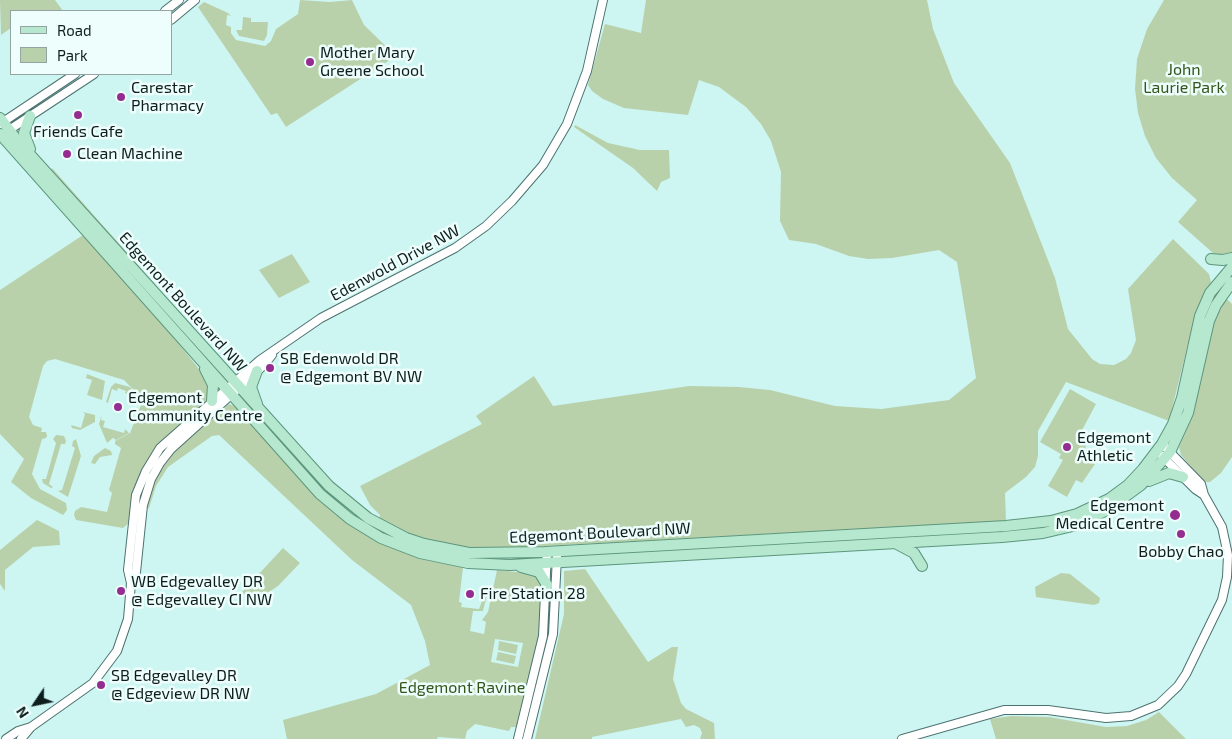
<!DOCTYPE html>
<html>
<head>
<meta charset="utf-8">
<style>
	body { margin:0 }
	#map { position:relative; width:1232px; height:739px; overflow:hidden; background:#cdf6f3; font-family:"Exo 2",sans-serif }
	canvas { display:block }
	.legend { position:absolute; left:10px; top:10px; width:162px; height:65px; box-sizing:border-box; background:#edfefc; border:1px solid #94a4a3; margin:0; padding:6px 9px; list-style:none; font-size:15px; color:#0e1e1d }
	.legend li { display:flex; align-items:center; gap:10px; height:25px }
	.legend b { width:25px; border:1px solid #94a4a3 }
	.north { position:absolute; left:10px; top:679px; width:50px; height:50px; -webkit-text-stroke:4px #edfefc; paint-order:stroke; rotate:236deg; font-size:14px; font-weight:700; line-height:20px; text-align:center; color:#0e1e1d }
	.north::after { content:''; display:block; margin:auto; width:18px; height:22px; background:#0e1e1d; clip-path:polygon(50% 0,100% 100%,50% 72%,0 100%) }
</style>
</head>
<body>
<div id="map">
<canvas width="1232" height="739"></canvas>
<ul class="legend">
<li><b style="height:6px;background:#b6e7cf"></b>Road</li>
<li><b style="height:14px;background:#b9d1ab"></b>Park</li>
</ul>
<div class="north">N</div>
</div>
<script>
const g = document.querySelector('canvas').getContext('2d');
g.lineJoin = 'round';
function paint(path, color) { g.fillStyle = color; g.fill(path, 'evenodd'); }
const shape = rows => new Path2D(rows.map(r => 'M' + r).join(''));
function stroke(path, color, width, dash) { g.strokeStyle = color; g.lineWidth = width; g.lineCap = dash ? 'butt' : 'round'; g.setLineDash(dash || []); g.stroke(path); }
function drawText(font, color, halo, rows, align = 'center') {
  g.font = font + ' "Exo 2",sans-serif'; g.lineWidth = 5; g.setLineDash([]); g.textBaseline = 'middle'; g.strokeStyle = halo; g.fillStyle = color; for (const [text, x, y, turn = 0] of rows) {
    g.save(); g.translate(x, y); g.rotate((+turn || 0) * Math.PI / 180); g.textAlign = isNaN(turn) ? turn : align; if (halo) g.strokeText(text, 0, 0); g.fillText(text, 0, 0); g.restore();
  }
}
const green = shape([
	[0,0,55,0,63,11,11,11,11,28,1,35],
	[300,0,330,2,352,0,364,25,396,56,286,127,277,113,271,115,198,7,204,2,228,13,231,16,227,15,226,25,231,27,231,33,236,40,265,46,271,41,276,29,298,14],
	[646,0,927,0,933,29,954,83,1010,163,1055,278,1068,329,1092,359,1100,364,1114,365,1126,359,1131,353,1136,340,1128,289,1173,239,1209,274,1211,282,1200,303,1193,324,1169,421,1066,382,1038,431,1038,456,1035,467,1026,477,1005,493,1006,521,489,549,459,547,434,542,415,536,379,520,380,515,370,505,360,486,482,424,476,416,534,376,553,406,689,386,739,387,770,390,835,406,881,409,949,400,976,378,957,262,939,250,892,258,868,259,849,256,816,244,789,240,780,221,781,172,771,141,761,124,746,107,719,87,699,80,688,115,624,108,603,99,592,91,588,85,605,24,641,33],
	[1164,0,1232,0,1232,253,1224,256,1213,253,1178,222,1197,200,1172,178,1156,158,1145,136,1138,113,1135,89,1137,59,1147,29],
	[243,17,251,18,251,22,268,22,267,35,264,41,239,36,236,30,242,30],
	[575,125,608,143,640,150,669,150,670,178,661,182,657,191,633,168,574,127],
	[52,168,232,371,51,171],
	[83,235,161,322,208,380,209,398,164,441,139,477,134,491,129,523,123,528,76,520,74,515,75,511,81,507,107,512,112,493,109,490,121,448,115,444,115,441,130,433,143,400,124,380,55,359,47,361,43,366,29,417,33,425,42,428,41,432,46,432,47,436,46,438,42,439,32,474,40,489,66,503,67,510,63,515,31,498,11,482,24,459,0,434,0,290],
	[292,254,310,282,279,298,259,270],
	[1226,298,1232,304,1232,457,1221,473,1210,482,1204,482,1181,455,1179,447,1193,416,1213,325],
	[87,374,105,381,102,400,87,395,92,380,86,378],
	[115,383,130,387,136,396,134,400,129,399,130,395,125,393,126,391,118,388,117,391,112,389,108,403,106,402,111,387],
	[1070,389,1096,404,1080,434,1089,439,1082,455,1095,464,1082,483,1076,480,1067,497,1048,486,1063,460,1059,458,1061,454,1040,442],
	[229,404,237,407,317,497,386,545,426,560,463,567,459,602,462,603,461,607,479,609,484,596,487,595,483,611,473,611,470,631,484,634,486,622,482,620,488,612,497,570,536,574,543,585,540,632,516,727,511,727,509,731,475,724,467,731,465,739,438,737,437,739,287,739,283,720,376,694,430,665,425,641,411,605,352,560,219,435,212,436,168,467,156,486,149,508,146,508,152,484,164,462,176,448],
	[495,639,523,643,518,667,491,662],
	[83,412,95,415,95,422,80,430,72,428,71,425,81,428,85,414],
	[102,414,101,420,105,421,103,427,124,433,125,429,129,433,116,440,113,438,107,443,99,424],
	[56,435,64,436,66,441,65,444,61,444,49,484,53,487,51,488,43,483,42,479,46,479,56,443,53,439],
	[76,439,81,456,68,497,58,491,62,490,75,448,72,446,73,441],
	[105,448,111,451,112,455,100,457,95,464,91,463,94,456],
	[37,520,59,531,60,545,33,547,5,570,5,591,0,584,0,550],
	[283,548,300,563,278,586,253,603,242,592],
	[585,569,648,662,672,647,678,647,673,679,681,703,686,709,714,723,715,739,700,739,702,733,700,728,694,725,686,727,681,719,592,737,592,739,535,739,564,614,564,571],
	[1061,573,1070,574,1100,598,1099,603,1094,605,1036,597,1035,587],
	[499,641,518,645,516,654,498,650],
	[498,652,516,656,514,664,496,660],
	[1159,712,1186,739,996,739,990,719,1011,716,1049,717,1106,727,1127,726,1146,720]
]);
const minor = shape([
	[165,11,179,0],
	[171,20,195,0],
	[0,124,75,74],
	[6,132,94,74],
	[1162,456,1195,489,1204,495],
	[131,583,136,572,143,505,151,479,160,463,171,449,264,365,272,355],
	[6,739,18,731,31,727],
	[21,739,31,727,93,683,117,651,128,619,131,583,128,570,136,495,146,471,160,448,260,360,321,318,455,248,486,226,512,201,543,165,567,124,587,71,603,0],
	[518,739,543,636,547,552],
	[527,739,553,634,557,557],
	[902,739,1004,710,1048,710,1106,718,1131,716,1158,705,1178,686,1186,674,1222,600,1227,577,1228,555,1222,527,1204,495,1201,484,1162,444]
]);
const major = shape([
	[0,118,17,140,329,486,368,518,406,538,424,544,469,553,545,552,1006,526,1051,521,1077,514,1109,499,1128,485,1143,469,1162,444,1173,424,1182,398,1200,316,1210,293,1232,267],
	[0,134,320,494,350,519,381,538,420,553,468,563,510,565,1002,537,1043,533,1077,525,1107,510,1141,485,1170,452,1188,413,1209,321,1216,305,1232,282],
	[30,149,24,133,30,116],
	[1211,259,1223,260,1232,258],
	[205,369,213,385,212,401],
	[257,404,251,387,257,371],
	[1149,481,1169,473,1183,477],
	[897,544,914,553,922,566],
	[521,567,539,572,547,585]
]);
const markers = [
	[310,62,5,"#952c8f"],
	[121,97,5,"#952c8f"],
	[78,115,5,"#952c8f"],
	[67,154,5,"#952c8f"],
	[270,368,5,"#952c8f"],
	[118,407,5,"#952c8f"],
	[1067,447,5,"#952c8f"],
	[1175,515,6,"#952c8f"],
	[1181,534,5,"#952c8f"],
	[121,591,5,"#952c8f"],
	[470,594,5,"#952c8f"],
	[101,685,5,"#952c8f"]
];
const poiNames = [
	["Mother Mary",320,53],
	["Greene School",320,71],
	["Carestar",131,88],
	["Pharmacy",131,106],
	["Friends Cafe",78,132,"center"],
	["Clean Machine",77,154],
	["SB Edenwold DR",280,359],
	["@ Edgemont BV NW",280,377],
	["Edgemont",128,398],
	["Community Centre",128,416],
	["Edgemont",1077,438],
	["Athletic",1077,456],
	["Edgemont",1164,506,"right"],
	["Medical Centre",1164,524,"right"],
	["Bobby Chao",1181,552,"center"],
	["WB Edgevalley DR",131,582],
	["@ Edgevalley CI NW",131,600],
	["Fire Station 28",480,594],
	["SB Edgevalley DR",111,676],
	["@ Edgeview DR NW",111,694]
];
const parkNames = [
	["John",1184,70],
	["Laurie Park",1184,88],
	["Edgemont Ravine",462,688]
];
const streetNames = [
	["Edenwold Drive NW",395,263,-28],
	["Edgemont Boulevard NW",183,302,48],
	["Edgemont Boulevard NW",600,533,-3]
];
paint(green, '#b9d1ab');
stroke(minor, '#4c726f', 10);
stroke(major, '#5c967c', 12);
stroke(minor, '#fff', 8);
stroke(major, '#b6e7cf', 10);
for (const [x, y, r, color] of markers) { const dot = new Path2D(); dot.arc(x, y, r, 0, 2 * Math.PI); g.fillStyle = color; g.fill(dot); stroke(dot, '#edfefc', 2); }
drawText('16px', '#0e1e1d', '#edfefc', poiNames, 'left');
drawText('16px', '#34541a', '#edfefc', parkNames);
drawText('16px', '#0e1e1d', '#edfefc', streetNames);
</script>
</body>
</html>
